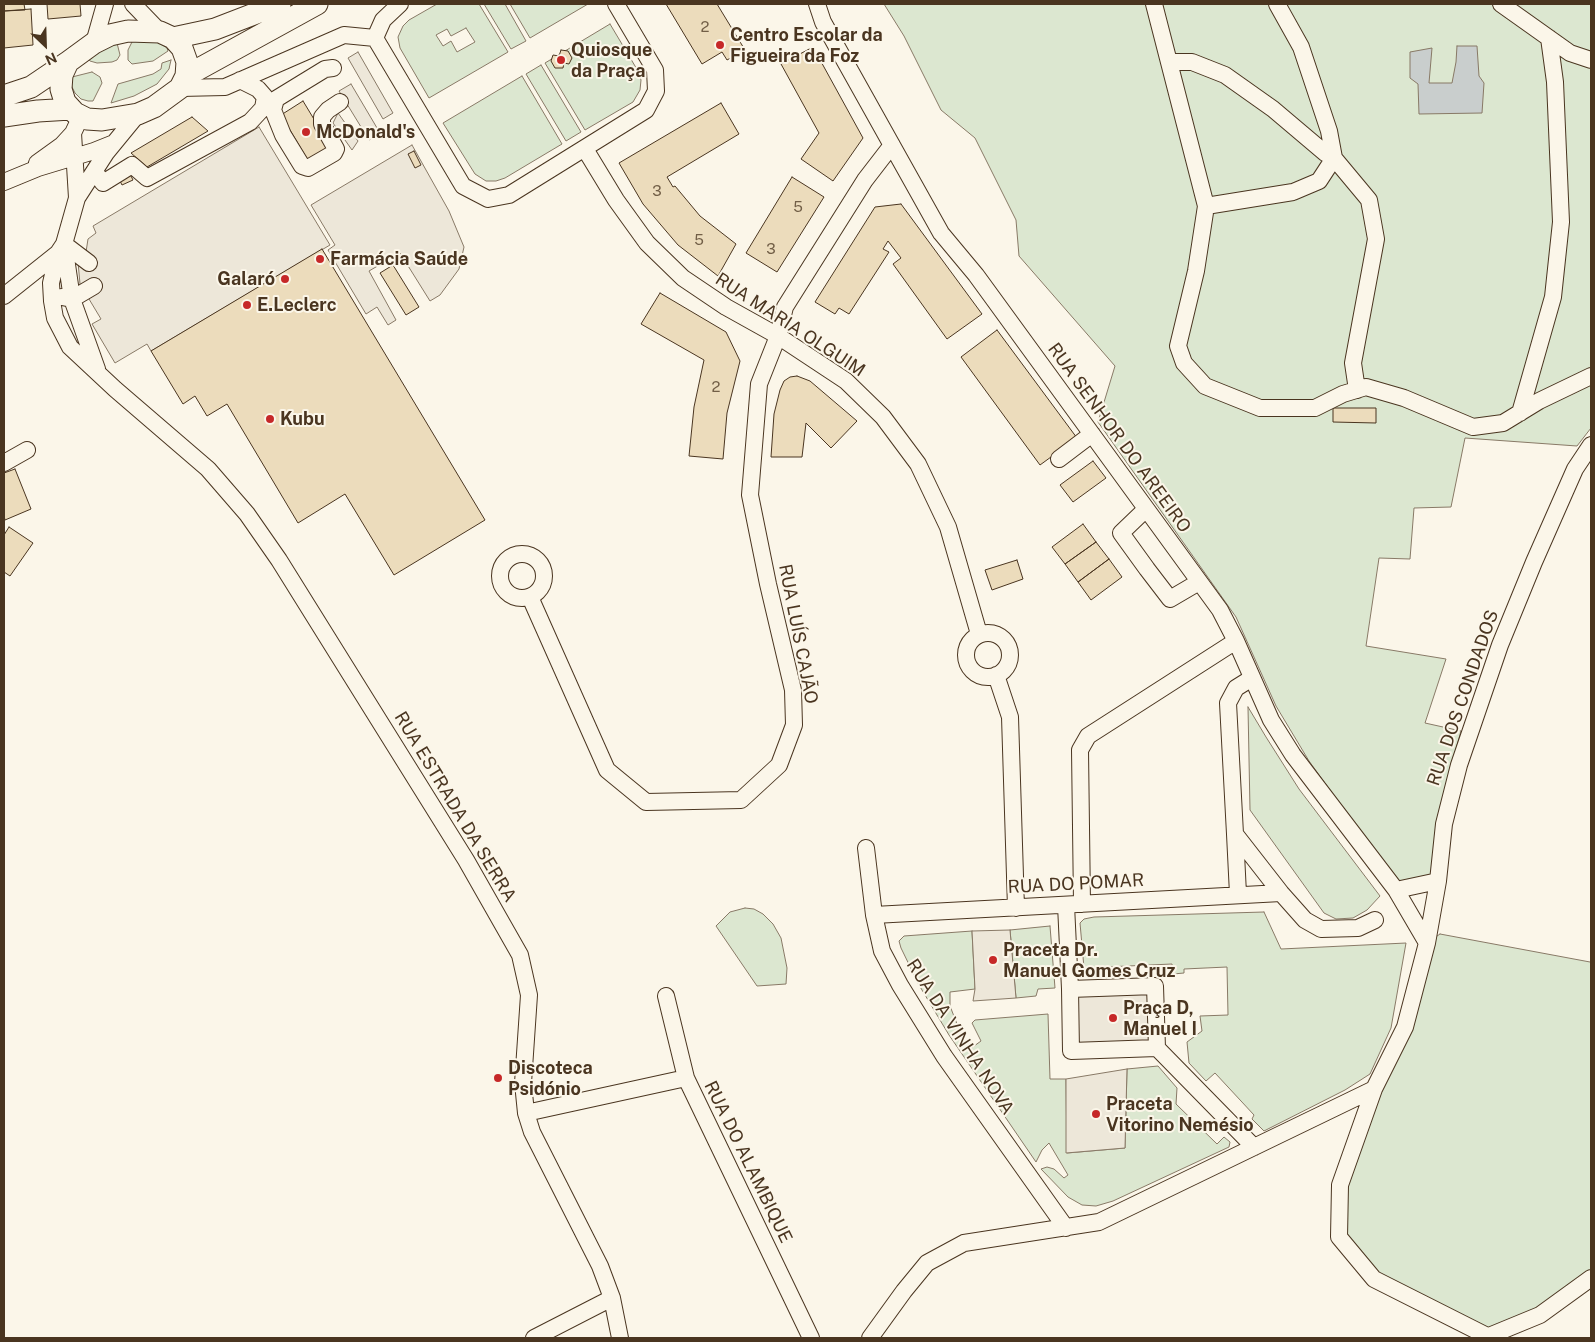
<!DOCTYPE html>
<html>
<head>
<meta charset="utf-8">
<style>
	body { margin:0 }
	#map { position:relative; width:1595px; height:1342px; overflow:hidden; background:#fbf6e9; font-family:"Public Sans",sans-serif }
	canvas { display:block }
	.frame { position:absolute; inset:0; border:5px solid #4a3520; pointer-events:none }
	.north { position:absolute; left:20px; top:20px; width:50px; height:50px; -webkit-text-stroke:4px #fbf6e9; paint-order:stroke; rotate:156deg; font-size:14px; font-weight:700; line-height:20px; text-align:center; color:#4a3520 }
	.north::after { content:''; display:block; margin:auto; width:18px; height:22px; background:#4a3520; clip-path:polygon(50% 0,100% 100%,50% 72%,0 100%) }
</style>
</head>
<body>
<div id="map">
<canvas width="1595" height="1342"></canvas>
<div class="frame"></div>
<div class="north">N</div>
</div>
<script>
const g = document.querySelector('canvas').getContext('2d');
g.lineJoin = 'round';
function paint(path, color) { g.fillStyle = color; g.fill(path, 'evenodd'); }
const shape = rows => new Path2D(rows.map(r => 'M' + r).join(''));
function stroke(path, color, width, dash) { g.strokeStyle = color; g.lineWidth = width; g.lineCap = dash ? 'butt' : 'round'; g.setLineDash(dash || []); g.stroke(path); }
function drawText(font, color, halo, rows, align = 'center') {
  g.font = font + ' "Public Sans",sans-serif'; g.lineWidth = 4; g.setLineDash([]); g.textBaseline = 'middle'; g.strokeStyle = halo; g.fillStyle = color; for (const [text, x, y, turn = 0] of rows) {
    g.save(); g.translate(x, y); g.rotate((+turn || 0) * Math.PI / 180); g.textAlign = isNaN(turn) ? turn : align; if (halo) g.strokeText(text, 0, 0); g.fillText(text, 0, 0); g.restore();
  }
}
const green = shape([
	[437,4,479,4,508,52,429,98,400,48,398,37,403,26,409,20,437,4],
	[466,28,475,42,457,52,451,41,443,46,436,35,447,29,451,36,466,28],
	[484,4,505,4,526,41,511,49,484,4],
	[510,4,588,4,530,38,510,4],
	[884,4,1591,4,1591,428,1577,446,1465,438,1451,507,1414,508,1410,559,1379,558,1366,646,1446,659,1425,723,1461,731,1447,781,1432,875,1396,882,1309,761,1276,706,1236,617,1098,422,1115,366,1019,256,1016,220,975,138,941,110,904,36,884,4],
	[610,24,638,71,641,80,640,90,633,102,585,130,545,63,610,24],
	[133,40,153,41,161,44,167,48,168,51,153,61,132,64,128,60,128,50,133,40],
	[117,43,120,55,117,60,112,62,97,63,90,61,87,57,117,43],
	[171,60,169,69,157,84,134,96,111,103,118,84,153,74,161,69,162,63,171,60],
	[541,65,581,132,566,141,526,74,541,65],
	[92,72,100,77,102,83,93,101,88,101,81,99,75,93,71,85,72,77,92,72],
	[522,76,562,144,505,178,496,181,486,181,475,174,443,123,522,76],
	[1248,707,1266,737,1299,789,1380,896,1367,910,1353,918,1336,919,1324,913,1250,810,1248,707],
	[745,908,754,909,763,914,773,924,781,938,787,968,786,984,757,986,716,926,730,912,745,908],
	[1264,912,1281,949,1406,943,1391,1028,1370,1074,1345,1090,1264,1131,1252,1119,1254,1115,1215,1073,1206,1081,1189,1063,1187,1042,1202,1031,1200,1016,1228,1015,1227,967,1184,969,1184,973,1173,974,1172,964,1084,968,1080,923,1084,919,1094,917,1264,912],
	[1050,926,1055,988,1038,989,1036,996,1016,998,1010,930,1050,926],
	[972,931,975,989,950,992,950,1006,964,1042,970,1049,981,1041,972,1023,975,1020,1048,1014,1050,1079,1066,1079,1067,1153,1125,1148,1127,1069,1158,1066,1177,1088,1176,1104,1217,1144,1224,1137,1230,1142,1229,1147,1113,1201,1096,1206,1082,1205,1068,1197,1041,1169,1047,1167,1054,1169,1064,1178,1068,1175,1049,1143,1042,1150,1036,1162,949,1035,919,985,901,948,899,941,904,936,972,931],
	[1440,934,1590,962,1591,961,1591,1278,1489,1336,1374,1279,1339,1237,1340,1185,1427,943,1440,934]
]);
const parking = shape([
	[358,52,393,113,383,119,348,58,358,52],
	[351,84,380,133,369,140,339,91,351,84],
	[338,113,358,141,352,150,333,123,338,113],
	[259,127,330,245,151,351,147,344,115,363,92,324,101,319,80,284,78,262,86,252,88,239,96,233,93,226,259,127],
	[412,145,449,211,464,247,459,269,440,295,430,301,400,253,369,271,396,320,388,325,377,307,366,314,328,250,335,245,311,205,412,145],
	[1010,930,1016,998,973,1001,975,989,972,931,1010,930],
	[1155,986,1157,1048,1071,1051,1070,989,1155,986],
	[1127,1069,1125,1148,1066,1153,1066,1079,1127,1069]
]);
const water = shape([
	[1457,46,1477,46,1479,76,1484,83,1482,113,1419,114,1418,84,1410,78,1410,52,1432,48,1429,83,1452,83,1456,62,1457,46]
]);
const building = shape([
	[4,4,24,4,25,10,4,11,4,4],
	[47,4,80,4,81,16,48,19,47,4],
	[666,4,717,4,745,50,727,60,722,52,702,64,666,4],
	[31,9,33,45,4,48,4,11,31,9],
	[813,47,863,138,833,181,801,159,819,133,781,64,813,47],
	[561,50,568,51,572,58,569,64,564,63,563,68,555,68,551,61,553,55,559,56,561,50],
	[303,101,332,149,309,162,281,115,303,101],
	[721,103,739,134,667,177,673,187,675,186,700,216,736,244,718,276,678,245,643,204,619,163,721,103],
	[192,117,208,131,147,167,131,153,192,117],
	[414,151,421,165,415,168,408,154,414,151],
	[130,174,133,180,122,185,119,179,130,174],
	[792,177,824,197,777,272,746,253,792,177],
	[901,204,982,314,947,339,893,264,901,258,888,241,883,249,889,252,849,314,839,308,835,314,815,302,875,207,901,204],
	[322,249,485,520,394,575,345,494,298,523,227,404,207,416,195,396,183,404,151,351,322,249],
	[393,265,419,307,406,315,380,273,393,265],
	[660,293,726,332,740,361,727,413,723,459,689,456,694,407,704,360,641,324,660,293],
	[997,330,1077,438,1040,465,961,357,997,330],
	[797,376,810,381,857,421,831,448,806,423,802,457,771,457,774,414,780,390,784,381,790,377,797,376],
	[1333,408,1376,408,1376,423,1333,422,1333,408],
	[1093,461,1106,478,1073,502,1060,485,1093,461],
	[15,469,31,509,5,520,4,516,4,473,15,469],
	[1083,524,1096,542,1065,564,1052,547,1083,524],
	[9,527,33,543,10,576,4,572,4,535,9,527],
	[1096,542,1109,559,1078,582,1065,564,1096,542],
	[1109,559,1122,577,1091,600,1078,582,1109,559],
	[1017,560,1023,579,992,590,985,570,1017,560]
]);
const minor = shape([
	[133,4,160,32],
	[817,4,823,22,941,233,976,275,1220,610,1236,641,1271,720,1293,755,1396,890],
	[1154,4,1206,206,1196,271,1178,346,1184,363,1205,386,1260,408,1315,408,1343,394,1366,387,1404,398,1473,427,1503,423,1539,401,1591,376],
	[1501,4,1570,53,1591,60],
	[375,38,463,186,488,199,509,195,646,110,656,91,655,70,616,4],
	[375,38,383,20,400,4],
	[94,43,105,4],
	[1169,62,1192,62,1225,75,1273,109,1325,153,1334,158,1369,200,1376,239,1353,363,1357,390],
	[333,68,325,69,276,99,273,110,283,135,302,166,308,168,334,153,336,149,322,124,322,117,328,110,340,102],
	[180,88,225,87,344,35,375,38],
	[138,114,106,153,77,198,64,244,58,253,51,283,52,301,55,318,70,347,115,389,208,469,247,514,279,560,466,860,520,955,529,995,523,1083,526,1113,532,1132,600,1266,612,1298,620,1338],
	[585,149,616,200,647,243,683,278,726,307,778,336,846,381,883,417,918,464,948,527,979,634],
	[37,163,62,145,73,133],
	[95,172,103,183,132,165,147,178,250,122,263,108,265,97,258,89,240,80],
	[4,182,38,168,94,151,114,143],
	[77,198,73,133,81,116],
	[1206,206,1293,192,1319,181,1334,158,1329,131,1301,47,1277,4],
	[64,244,72,299,97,369],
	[64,244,89,263],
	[4,296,58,253],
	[62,297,72,299,94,286],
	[1520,413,1553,297,1561,222,1555,82,1549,38],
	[1059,459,1092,434],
	[4,463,27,450],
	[1146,509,1121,533,1147,569,1170,599,1199,582],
	'500 576a22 22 0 1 1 44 0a22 22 0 1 1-44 0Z',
	[530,597,607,770,646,802,741,800,779,765,794,725,793,690,768,584,750,495,759,384,778,336,785,307,865,180,892,145],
	'966 655a22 22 0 1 1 44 0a22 22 0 1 1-44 0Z',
	[996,675,1010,717,1016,908],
	[1252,678,1236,688,1228,703,1235,834,1281,893,1305,920,1321,929,1358,928,1375,920],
	[1235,834,1238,894],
	[866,848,874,915,882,951,900,985,944,1056,1066,1228],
	[1082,904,1080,750,1088,736,1236,641],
	[1066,905,1070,989],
	[874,915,1281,893],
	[1427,943,1396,890,1438,881],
	[1155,986,1157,1048,1071,1051,1070,989,1155,986],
	[666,996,686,1078,811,1338],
	[1157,1048,1254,1147],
	[526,1113,686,1078],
	[1489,1336,1540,1315,1591,1278],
	[534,1338,612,1298],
	[870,1338,904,1291,927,1263,964,1243,1099,1222,1374,1089],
	[1491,1338,1374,1279,1339,1237,1340,1185,1374,1089,1405,1027,1427,943,1438,881,1444,824,1459,765,1500,645,1534,562,1575,469,1591,445]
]);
const major = shape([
	[128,31,160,32,173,38,182,48,187,62,186,76,180,88,154,107,138,114,102,120,87,119,75,113,65,102,61,89,62,75,68,62,94,43,110,35,128,31],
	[173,38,215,29,280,4],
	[186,76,317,4],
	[4,96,31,87,68,62],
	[4,116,38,111,71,109]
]);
const markers = [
	[720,45,5,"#c62828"],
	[561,60,5,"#c62828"],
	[306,132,5,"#c62828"],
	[320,259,5,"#c62828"],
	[285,279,5,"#c62828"],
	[247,305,5,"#c62828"],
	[270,419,5,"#c62828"],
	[993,960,5,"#c62828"],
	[1113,1018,5,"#c62828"],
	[498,1078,5,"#c62828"],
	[1096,1114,5,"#c62828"]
];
const numberNames = [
	["2",705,27],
	["3",657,191],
	["5",798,207],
	["5",699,240],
	["3",771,249],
	["2",716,387]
];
const poiNames = [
	["Centro Escolar da",730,35],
	["Figueira da Foz",730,56],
	["Quiosque",571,50],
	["da Praça",571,71],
	["McDonald's",316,132],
	["Farmácia Saúde",330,259],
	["Galaró",275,279,"right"],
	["E.Leclerc",257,305],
	["Kubu",280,419],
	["Praceta Dr.",1003,950],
	["Manuel Gomes Cruz",1003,971],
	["Praça D,",1123,1008],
	["Manuel I",1123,1029],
	["Discoteca",508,1068],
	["Psidónio",508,1089],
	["Praceta",1106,1104],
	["Vitorino Nemésio",1106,1125]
];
const streetNames = [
	["RUA MARIA OLGUIM",790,325,33],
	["RUA SENHOR DO AREEIRO",1119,438,54],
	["RUA LUÍS CAJÃO",798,634,79],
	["RUA DOS CONDADOS",1463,698,-71],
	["RUA ESTRADA DA SERRA",455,807,59],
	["RUA DO POMAR",1076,884,-3],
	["RUA DA VINHA NOVA",960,1037,57],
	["RUA DO ALAMBIQUE",748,1162,64]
];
paint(green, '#dce7d0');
stroke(green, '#887966', 1);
paint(parking, '#ede7d9');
stroke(parking, '#887966', 1);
paint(water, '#c9cecd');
stroke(water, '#887966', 1);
paint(building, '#ecdcbc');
stroke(building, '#4a3520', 1);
stroke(minor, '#4a3520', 18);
stroke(major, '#4a3520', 23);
stroke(minor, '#fbf6e9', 16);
stroke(major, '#fbf6e9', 21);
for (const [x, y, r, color] of markers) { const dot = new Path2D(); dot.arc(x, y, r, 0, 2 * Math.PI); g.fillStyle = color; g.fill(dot); stroke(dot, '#fbf6e9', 2); }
drawText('15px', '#725f47', null, numberNames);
drawText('bold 18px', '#4a3520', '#fbf6e9', poiNames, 'left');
drawText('18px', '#4a3520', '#fbf6e9', streetNames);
</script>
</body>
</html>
